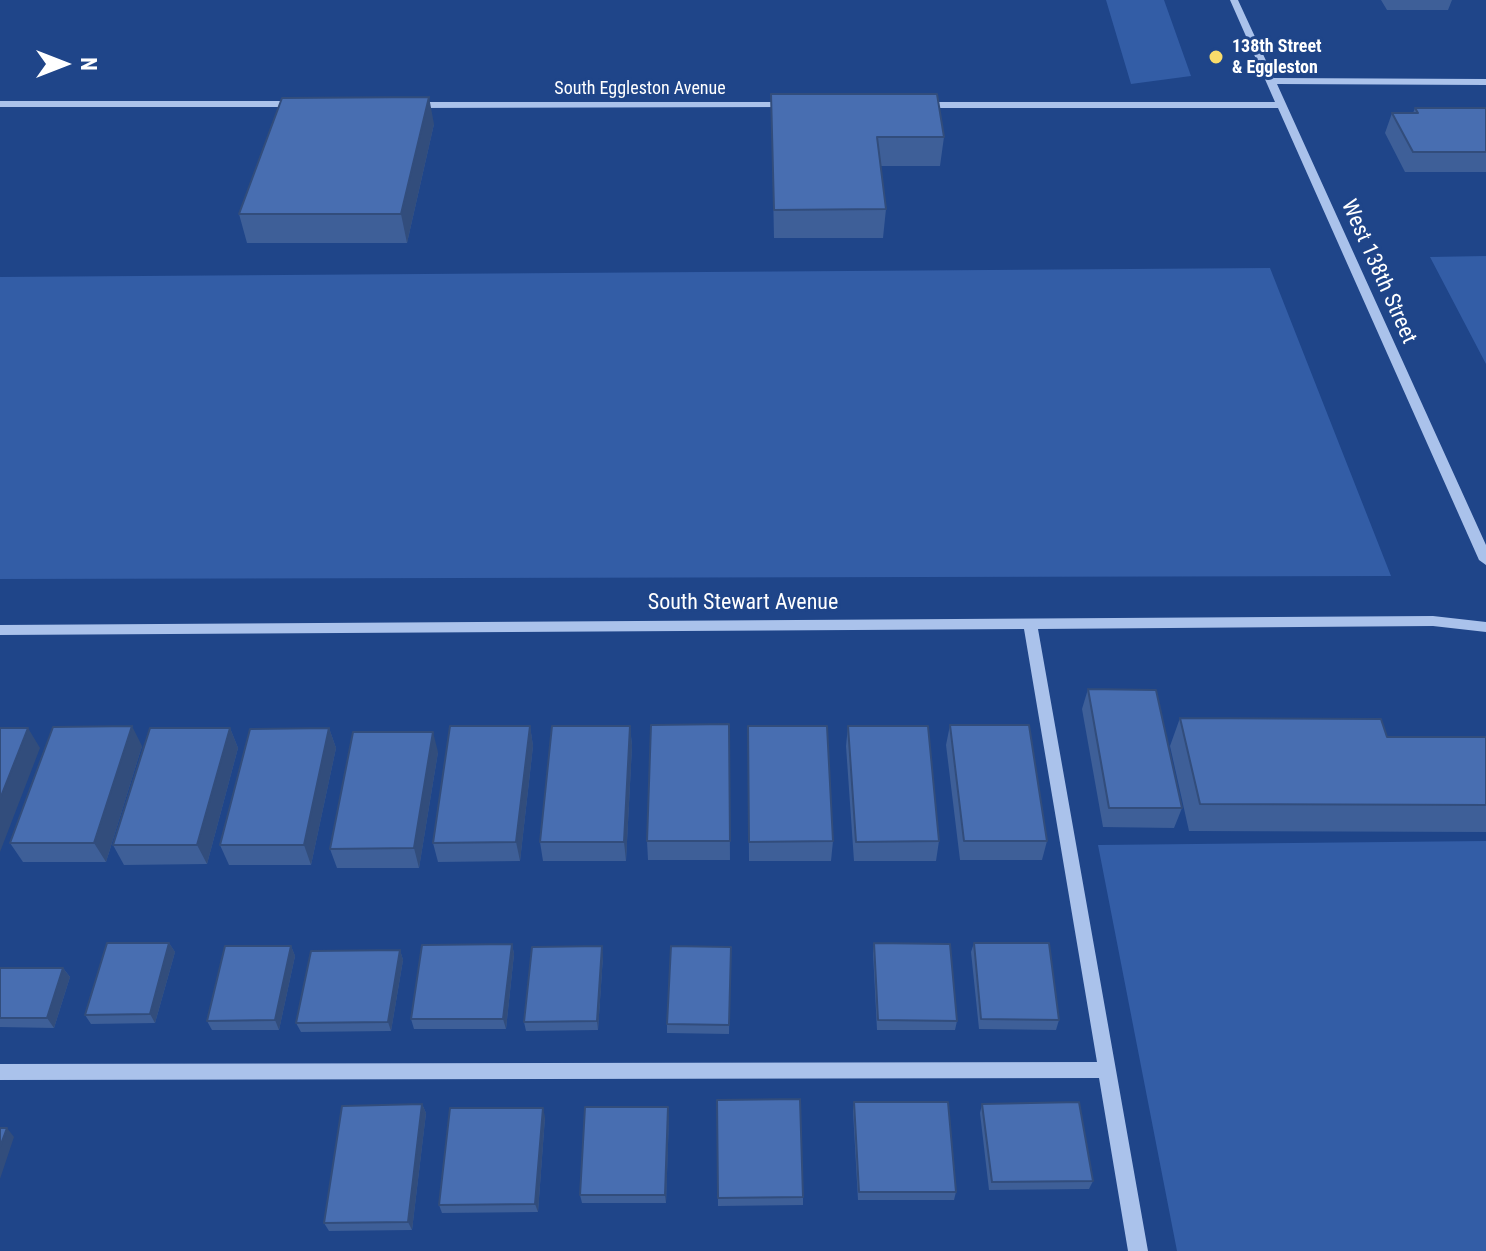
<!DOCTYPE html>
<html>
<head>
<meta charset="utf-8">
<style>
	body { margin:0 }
	#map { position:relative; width:1486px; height:1251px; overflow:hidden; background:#1f4589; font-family:"Roboto Condensed",sans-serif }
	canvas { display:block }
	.north { position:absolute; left:24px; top:24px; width:80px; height:80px; -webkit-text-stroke:6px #1f4589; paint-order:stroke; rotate:90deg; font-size:22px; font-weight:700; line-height:32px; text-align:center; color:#fff }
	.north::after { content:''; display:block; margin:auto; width:28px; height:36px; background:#fff; clip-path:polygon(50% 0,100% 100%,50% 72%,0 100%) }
</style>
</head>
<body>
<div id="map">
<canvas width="1486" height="1251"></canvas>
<div class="north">N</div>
</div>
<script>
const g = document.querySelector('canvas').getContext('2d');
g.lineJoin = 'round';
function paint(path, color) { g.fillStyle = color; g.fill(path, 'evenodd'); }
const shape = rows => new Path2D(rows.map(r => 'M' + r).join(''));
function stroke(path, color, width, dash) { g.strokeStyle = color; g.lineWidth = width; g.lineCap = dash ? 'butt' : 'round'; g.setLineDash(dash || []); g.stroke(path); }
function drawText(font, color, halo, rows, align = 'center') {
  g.font = font + ' "Roboto Condensed",sans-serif'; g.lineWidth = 6; g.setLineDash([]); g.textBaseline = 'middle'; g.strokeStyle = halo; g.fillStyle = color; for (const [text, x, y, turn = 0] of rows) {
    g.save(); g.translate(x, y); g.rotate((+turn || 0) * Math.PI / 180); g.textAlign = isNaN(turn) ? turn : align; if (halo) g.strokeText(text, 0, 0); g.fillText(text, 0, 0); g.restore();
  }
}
const green = shape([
	[1106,0,1164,0,1191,76,1131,84],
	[1486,256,1486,364,1430,257],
	[1270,268,1391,576,0,579,0,277],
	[1486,841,1486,1251,1177,1251,1098,845]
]);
const minor = shape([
	[1230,0,1238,0,1274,78,1486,79,1486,85,1277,84,1486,545,1486,565,1479,560,1278,108,921,108,916,105,921,102,1275,102,1230,0],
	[0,101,296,101,301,104,296,107,0,107,0,101],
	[788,102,791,103,791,107,413,108,408,105,413,102,788,102],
	[1433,616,1486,622,1486,632,1433,626,1038,629,1148,1251,1128,1251,1099,1078,0,1080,0,1064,1097,1062,1024,629,0,635,0,625,1433,616]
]);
const wall = shape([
	[1381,0,1452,0,1448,10,1387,10],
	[771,94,944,137,940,166,880,166,886,209,883,238,774,238],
	[1415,108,1486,108,1486,172,1405,172,1385,133,1392,113,1413,113],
	[434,124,407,243,247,243,239,214],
	[1088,689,1182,808,1174,828,1103,827,1082,709],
	[1180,718,1387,737,1486,737,1486,832,1189,831,1170,746],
	[729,724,730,860,648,860,647,841],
	[950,725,1047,841,1042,860,960,860,946,745],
	[530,726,533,746,520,861,438,862,433,843],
	[630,726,632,746,626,861,543,861,540,842],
	[748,726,833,841,831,861,749,861],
	[848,726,939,841,936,861,854,861,846,746],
	[230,728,238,748,207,864,124,865,113,845],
	[329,728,336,748,311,865,229,865,220,845],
	[142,746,106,862,23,862,10,843],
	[438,752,419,868,337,868,330,849],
	[169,943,175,952,155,1023,91,1024,85,1015],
	[874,943,957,1021,955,1030,877,1030,873,953],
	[974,943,1059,1020,1056,1030,979,1029,971,952],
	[512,944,514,954,506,1029,414,1029,411,1019],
	[291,946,295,956,279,1030,212,1030,207,1021],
	[731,947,729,1034,667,1033,667,1024],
	[400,950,403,960,391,1031,301,1032,296,1023],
	[603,956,598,1030,526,1031,524,1022],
	[0,968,63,968,70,977,54,1028,0,1027],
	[717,1100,803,1197,803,1205,718,1206],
	[854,1102,956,1192,954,1200,858,1200,853,1111],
	[422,1104,426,1113,412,1230,329,1231,324,1223],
	[982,1104,1093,1181,1089,1189,989,1190,980,1113],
	[669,1116,666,1203,582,1203,580,1195],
	[545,1117,538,1212,442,1213,439,1205]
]);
const shadedWall = shape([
	[429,97,434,124,407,243,401,214],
	[132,726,142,746,106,862,94,843],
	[530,726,533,746,520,861,516,842],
	[630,726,632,746,626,861,624,842],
	[28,728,40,748,0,852,0,799],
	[230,728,238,748,207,864,197,845],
	[329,728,336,748,311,865,304,845],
	[433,732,438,752,419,868,414,848],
	[169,943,175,952,155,1023,150,1014],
	[512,944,514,954,506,1029,503,1019],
	[291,946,295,956,279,1030,275,1020],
	[602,946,603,956,598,1030,597,1021],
	[400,950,403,960,391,1031,388,1022],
	[63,968,70,977,54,1028,47,1018],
	[422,1104,426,1113,412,1230,408,1222],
	[668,1107,669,1116,666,1203,665,1195],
	[543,1108,545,1117,538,1212,535,1204],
	[7,1128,14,1137,0,1179,0,1147]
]);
const building = shape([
	[771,94,937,94,944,137,877,137,886,209,774,210,771,94],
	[429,97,401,214,239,214,282,98,429,97],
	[1415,108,1486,108,1486,152,1413,152,1392,113,1418,113,1415,108],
	[1088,689,1156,690,1182,808,1109,808,1088,689],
	[1180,718,1381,719,1387,737,1486,737,1486,805,1200,804,1180,718],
	[729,724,730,841,647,841,651,725,729,724],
	[950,725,1029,725,1047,841,964,841,950,725],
	[132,726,94,843,10,843,53,727,132,726],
	[450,726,530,726,516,842,433,843,450,726],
	[552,726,630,726,624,842,540,842,552,726],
	[748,726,827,726,833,841,749,842,748,726],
	[848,726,928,726,939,841,856,842,848,726],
	[0,728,28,728,0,799,0,728],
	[150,728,230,728,197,845,113,845,150,728],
	[329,728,304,845,220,845,250,729,329,728],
	[353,732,433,732,414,848,330,849,353,732],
	[107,943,169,943,150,1014,85,1015,107,943],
	[874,943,950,944,957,1021,878,1020,874,943],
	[974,943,1049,943,1059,1020,981,1019,974,943],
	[512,944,503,1019,411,1019,422,945,512,944],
	[225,946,291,946,275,1020,207,1021,225,946],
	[602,946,597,1021,524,1022,532,947,602,946],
	[671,946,731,947,729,1025,667,1024,671,946],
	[400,950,388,1022,296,1023,311,951,400,950],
	[0,968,63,968,47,1018,0,1018,0,968],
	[800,1099,803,1197,718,1198,717,1100,800,1099],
	[854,1102,948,1102,956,1192,859,1192,854,1102],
	[1079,1102,1093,1181,992,1182,982,1104,1079,1102],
	[422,1104,408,1222,324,1223,342,1106,422,1104],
	[585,1107,668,1107,665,1195,580,1195,585,1107],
	[450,1108,543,1108,535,1204,439,1205,450,1108],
	[0,1128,7,1128,0,1147,0,1128]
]);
const markers = [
	[1216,57,8,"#f9dc6b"]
];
const farPoinames = [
	["138th Street",1232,47],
	["& Eggleston",1232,68]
];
const farStreetnames = [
	["South Eggleston Avenue",640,89]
];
const streetNames = [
	["West 138th Street",1378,272,66],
	["South Stewart Avenue",743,603]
];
paint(green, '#335da6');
paint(minor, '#aac2eb');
paint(wall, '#3e5f98');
paint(shadedWall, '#324d7c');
paint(building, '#486eb1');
stroke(building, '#324d7c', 2);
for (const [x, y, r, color] of markers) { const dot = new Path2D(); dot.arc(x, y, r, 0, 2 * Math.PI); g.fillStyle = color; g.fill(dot); stroke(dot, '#1f4589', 3); }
drawText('bold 18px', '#fff', '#1f4589', farPoinames, 'left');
drawText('18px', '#fff', '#1f4589', farStreetnames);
drawText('22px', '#fff', '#1f4589', streetNames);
</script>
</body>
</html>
